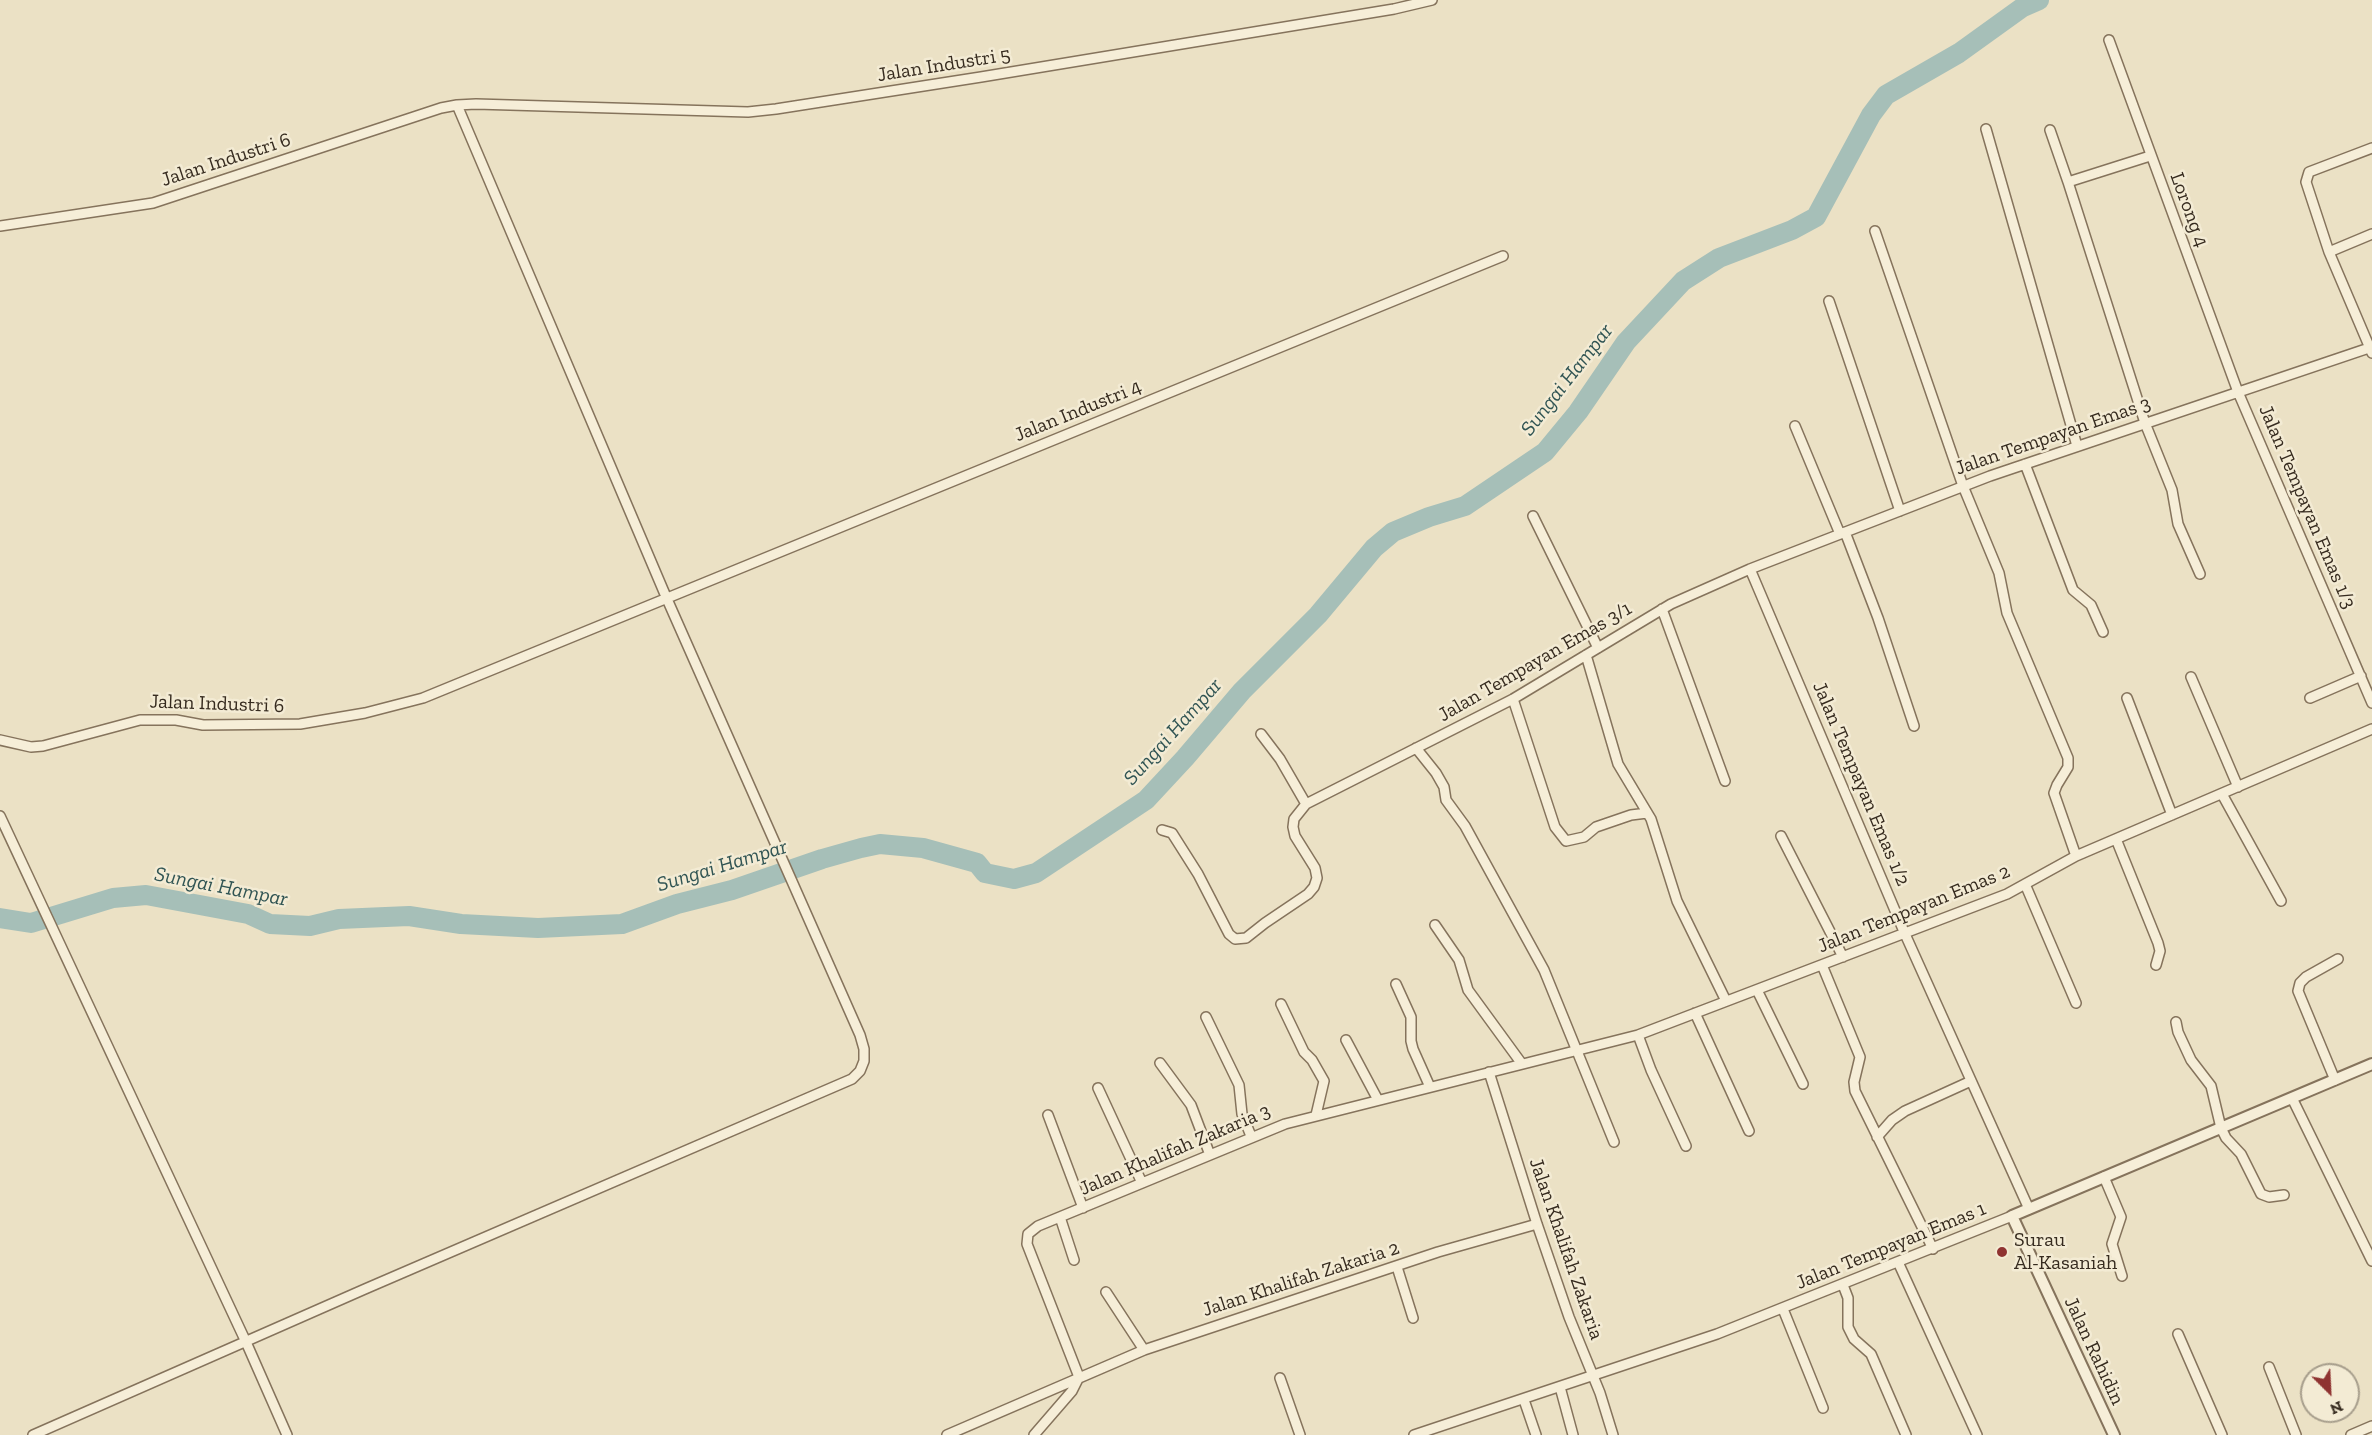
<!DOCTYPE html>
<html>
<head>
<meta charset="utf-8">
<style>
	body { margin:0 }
	#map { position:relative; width:2372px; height:1435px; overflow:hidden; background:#ebe1c5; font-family:"Zilla Slab",serif }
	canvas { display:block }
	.north { position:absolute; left:2300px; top:1363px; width:60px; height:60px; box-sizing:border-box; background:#f3ebd4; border:2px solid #a79e8c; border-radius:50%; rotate:156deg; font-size:16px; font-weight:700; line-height:24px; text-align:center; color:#362b1f }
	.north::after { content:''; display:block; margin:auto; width:21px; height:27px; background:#8f3331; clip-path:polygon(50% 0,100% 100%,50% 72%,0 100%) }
</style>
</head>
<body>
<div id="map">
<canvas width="2372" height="1435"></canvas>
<div class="north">N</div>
</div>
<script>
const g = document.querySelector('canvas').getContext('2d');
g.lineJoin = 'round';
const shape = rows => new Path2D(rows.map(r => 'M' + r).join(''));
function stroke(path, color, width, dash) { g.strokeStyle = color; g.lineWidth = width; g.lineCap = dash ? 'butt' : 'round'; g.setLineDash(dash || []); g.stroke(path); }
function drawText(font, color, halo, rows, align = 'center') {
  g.font = font + ' "Zilla Slab",serif'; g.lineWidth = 5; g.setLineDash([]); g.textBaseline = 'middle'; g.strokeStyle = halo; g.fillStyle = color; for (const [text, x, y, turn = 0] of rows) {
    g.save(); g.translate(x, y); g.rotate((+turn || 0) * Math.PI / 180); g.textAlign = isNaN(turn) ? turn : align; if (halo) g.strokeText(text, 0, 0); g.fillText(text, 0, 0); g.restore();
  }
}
const river = shape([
	[0,918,31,923,113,898,146,895,248,914,270,924,310,926,339,919,409,916,461,924,538,928,622,924,677,904,732,890,822,859,861,848,880,844,923,848,977,863,985,873,1014,879,1036,873,1146,800,1185,758,1242,691,1318,615,1374,548,1393,532,1429,517,1465,506,1545,452,1578,412,1626,342,1683,281,1719,258,1792,230,1816,217,1871,115,1886,95,1959,53,2023,7,2039,0]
]);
const minor = shape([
	[2109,40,2238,392,2372,703],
	[1986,129,2077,446],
	[2050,130,2068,182,2150,156],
	[2372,148,2309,172,2306,182,2329,252,2372,353],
	[2068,182,2145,423,2172,490,2178,524,2200,574],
	[0,226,153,203,441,108,457,105,476,104,748,112,776,109,981,77,1394,9,1432,0],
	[1875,231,1963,486,1999,573,2007,613,2068,758,2068,767,2057,785,2054,793,2076,856],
	[2329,252,2372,234],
	[1829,301,1900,511],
	[1795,426,1840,534],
	[2025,464,2073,590,2091,605,2103,632],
	[1533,516,1598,648],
	[1845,532,1878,618,1914,726],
	[1750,569,1905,934,2029,1209],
	[1662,609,1725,781],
	[1586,655,1618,764,1651,819,1677,901,1726,1001],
	[2191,677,2238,787],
	[2127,698,2172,815],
	[2310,698,2361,676],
	[1513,699,1555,827,1566,841,1584,837,1596,827,1631,815,1647,813],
	[1261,734,1280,759,1306,804],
	[0,740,31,747,43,746,140,720,176,720,203,725,300,724,365,713,423,698,1503,256],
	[1416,748,1436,773,1444,787,1446,800,1465,826,1544,970,1614,1142],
	[2222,794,2281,901],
	[0,816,246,1342,287,1435],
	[1162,830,1172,833,1198,874,1229,934,1235,939,1246,938,1265,923,1308,894,1314,887,1317,878,1315,868,1295,836,1293,827,1294,819,1306,804,1513,699,1671,604,1750,569,1990,476,2372,347],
	[1781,836,1843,957],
	[2116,839,2158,943,2160,951,2156,965],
	[2025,884,2076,1003],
	[1435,925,1459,960,1468,990,1522,1064],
	[1822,965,1860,1057,1854,1082,1855,1091,1933,1249],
	[1396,984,1411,1017,1411,1041,1413,1049,1430,1087],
	[1757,990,1803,1084],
	[1281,1004,1304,1052,1312,1060,1324,1081,1316,1115],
	[1695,1013,1749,1131],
	[1206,1017,1239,1085,1242,1114,1251,1136],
	[2176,1022,2178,1032,2191,1060,2211,1086,2221,1128,2226,1138,2241,1154,2261,1194,2269,1197,2284,1195],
	[1638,1035,1651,1070,1686,1146],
	[1346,1040,1378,1100],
	[1160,1063,1191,1105,1210,1155],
	[1489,1072,1537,1224,1569,1317,1600,1393,1613,1435],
	[2335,1080,2298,991,2300,983,2306,977,2338,959],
	[1098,1088,1142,1183],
	[2292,1098,2372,1261],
	[1048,1115,1083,1208],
	[1877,1137,1892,1120,1905,1111,1971,1081],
	[2104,1177,2121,1217,2112,1244,2122,1276],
	[1060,1217,1074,1260],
	[1898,1262,1977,1435],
	[1397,1267,1413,1318],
	[1843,1285,1848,1298,1848,1327,1854,1339,1871,1354,1906,1435],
	[1106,1292,1144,1350],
	[1783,1309,1823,1408],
	[2178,1334,2222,1435],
	[2269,1367,2296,1435],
	[1079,1377,1027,1244,1028,1234,1038,1226,1285,1124,1638,1035,2007,894,2076,856,2372,729],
	[1280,1378,1300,1435],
	[1560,1387,1573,1435],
	[1524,1400,1536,1435],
	[33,1435,365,1289,852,1079,860,1071,864,1061,864,1049,860,1035,667,599,457,105],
	[947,1435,1144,1350,1438,1252,1537,1224],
	[1034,1435,1072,1391,1079,1377],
	[1414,1435,1717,1334,2012,1216],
	[2351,1435,2372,1426]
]);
const tertiary = shape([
	[2114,1435,2012,1216,2372,1064]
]);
const markers = [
	[2002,1252,6,"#8f3331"]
];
const streetNames = [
	["Jalan Industri 5",944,65,-9],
	["Jalan Industri 6",226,160,-18],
	["Lorong 4",2189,210,70],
	["Jalan Industri 4",1078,411,-22],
	["Jalan Tempayan Emas 3",2053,436,-19],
	["Jalan Tempayan Emas 1/3",2307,507,67],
	["Jalan Tempayan Emas 3/1",1535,662,-30],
	["Jalan Industri 6",217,704,2],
	["Jalan Tempayan Emas 1/2",1861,784,67],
	["Jalan Tempayan Emas 2",1914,909,-22],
	["Jalan Khalifah Zakaria 3",1175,1150,-23],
	["Jalan Tempayan Emas 1",1891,1246,-22],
	["Jalan Khalifah Zakaria",1566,1249,71],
	["Jalan Khalifah Zakaria 2",1301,1279,-18],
	["Jalan Rahidin",2094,1351,65]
];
const poiNames = [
	["Surau",2014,1240],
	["Al-Kasaniah",2014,1263]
];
const waterNames = [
	["Sungai Hampar",1567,380,-52],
	["Sungai Hampar",1173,732,-48],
	["Sungai Hampar",722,866,-17],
	["Sungai Hampar",221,887,11]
];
stroke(river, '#a6bfb8', 20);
stroke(minor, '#85735c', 12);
stroke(tertiary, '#85735c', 14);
stroke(minor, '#f6eed8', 9);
stroke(tertiary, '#f6eed8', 10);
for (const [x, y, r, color] of markers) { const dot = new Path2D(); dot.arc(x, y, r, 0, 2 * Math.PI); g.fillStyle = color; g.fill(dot); stroke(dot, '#f3ebd4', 2); }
drawText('20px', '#362b1f', '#f3ebd4', streetNames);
drawText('20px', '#362b1f', '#f3ebd4', poiNames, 'left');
drawText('italic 21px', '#305453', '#f3ebd4', waterNames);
</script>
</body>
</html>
